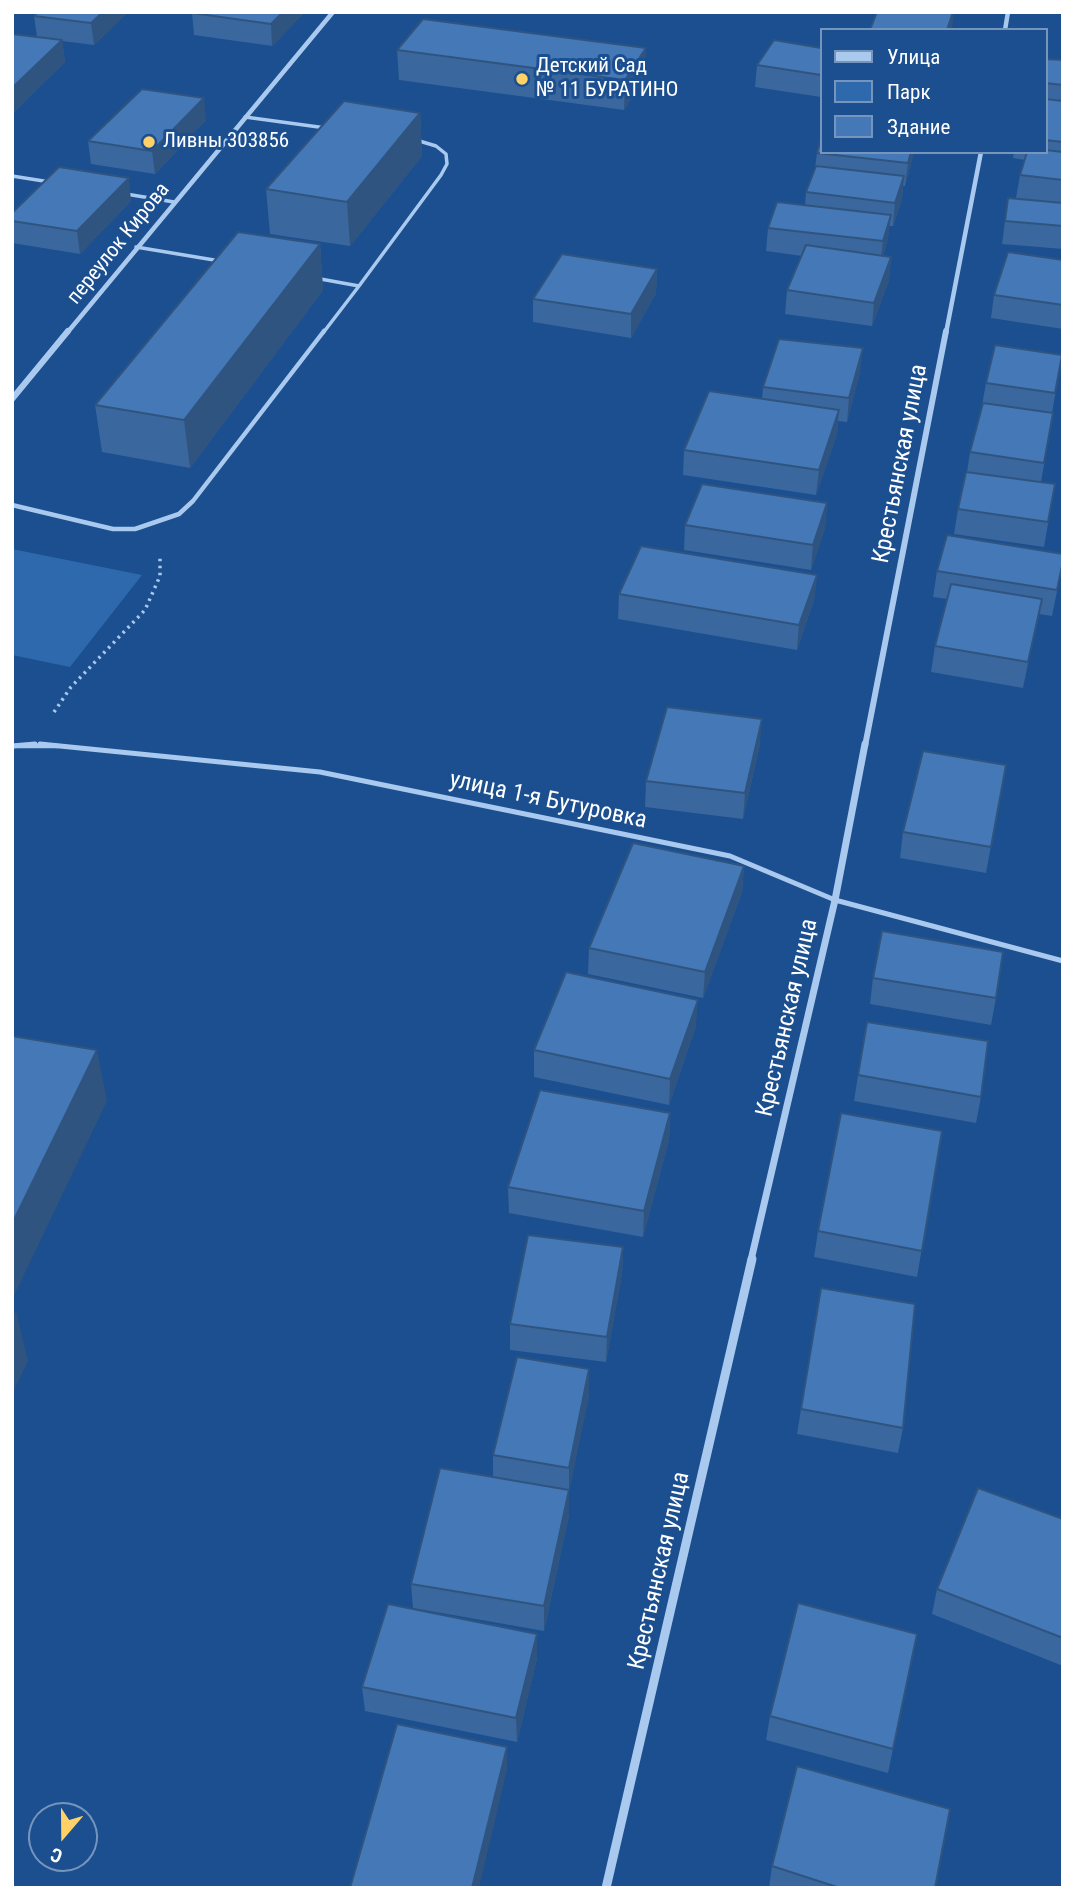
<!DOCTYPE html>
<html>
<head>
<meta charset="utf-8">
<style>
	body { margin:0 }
	#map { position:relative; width:1075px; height:1900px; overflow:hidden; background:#1b4f8f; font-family:"Roboto Condensed",sans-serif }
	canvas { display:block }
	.frame { position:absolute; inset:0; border:14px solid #fff; pointer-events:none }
	.legend { position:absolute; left:820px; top:28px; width:228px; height:126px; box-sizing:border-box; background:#1b4f8f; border:2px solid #7695bc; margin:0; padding:9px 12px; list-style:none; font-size:21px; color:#fff }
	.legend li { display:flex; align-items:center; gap:14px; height:35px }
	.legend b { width:35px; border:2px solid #7695bc }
	.north { position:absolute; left:28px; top:1802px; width:70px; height:70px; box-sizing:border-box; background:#1b4f8f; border:2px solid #7695bc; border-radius:50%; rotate:200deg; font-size:19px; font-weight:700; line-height:28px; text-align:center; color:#fff }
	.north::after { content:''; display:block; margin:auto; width:24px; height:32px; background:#ffd166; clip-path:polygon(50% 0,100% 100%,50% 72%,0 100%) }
</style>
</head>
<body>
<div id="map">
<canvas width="1075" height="1900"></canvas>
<div class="frame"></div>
<ul class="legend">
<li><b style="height:9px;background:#a9c9ee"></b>Улица</li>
<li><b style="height:19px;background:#2e69ad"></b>Парк</li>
<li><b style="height:19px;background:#4478b7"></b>Здание</li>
</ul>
<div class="north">С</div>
</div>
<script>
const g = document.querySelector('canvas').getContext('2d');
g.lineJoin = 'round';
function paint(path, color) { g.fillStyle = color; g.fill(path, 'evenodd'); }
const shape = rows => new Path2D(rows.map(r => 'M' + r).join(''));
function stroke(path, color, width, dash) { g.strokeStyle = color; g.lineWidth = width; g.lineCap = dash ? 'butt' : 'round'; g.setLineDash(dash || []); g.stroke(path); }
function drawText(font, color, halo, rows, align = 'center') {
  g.font = font + ' "Roboto Condensed",sans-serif'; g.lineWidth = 6; g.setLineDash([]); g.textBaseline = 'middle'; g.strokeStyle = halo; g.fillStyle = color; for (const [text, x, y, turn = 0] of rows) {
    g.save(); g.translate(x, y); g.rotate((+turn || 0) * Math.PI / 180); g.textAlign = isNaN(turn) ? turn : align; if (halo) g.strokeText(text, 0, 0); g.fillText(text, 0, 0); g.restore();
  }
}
const green = shape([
	[12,549,142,575,70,667,12,655]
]);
const path = shape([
	[54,712,71,687,145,610,160,576,160,556]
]);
const serviceFar2 = shape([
	[245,117,326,128],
	[12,176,50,182],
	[126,194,174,202],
	[136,247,220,261],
	[315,278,359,286,441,175,447,164,446,154,436,146,416,140],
	[323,333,359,286]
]);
const serviceFar1 = shape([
	[12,505,113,529,135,529,179,514,193,501,324,331],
	[12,746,58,746]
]);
const service = shape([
	[40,744,320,772,730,856,835,900,1063,961],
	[12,746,35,744]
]);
const minorFar3 = shape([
	[1005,30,1008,12],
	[67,333,333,12],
	[946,333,981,152]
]);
const minorFar2 = shape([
	[12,399,68,331],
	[865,746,946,331]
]);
const minorFar1 = shape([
	[751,1260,835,900,865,744]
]);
const minor = shape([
	[606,1888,752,1259]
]);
const wall = shape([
	[38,12,128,12,94,45,62,41,65,62,12,114,12,34,37,37,34,16],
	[193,12,305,12,272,46,194,35,192,13],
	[821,48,821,97,755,87,757,65],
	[397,50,645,78,624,110,399,80],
	[1045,59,1063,60,1063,249,1002,244,1008,198,1041,201,1016,198,1020,175,1025,160,1013,158,1014,152,1045,152],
	[420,113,422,156,350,246,270,234,266,189],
	[206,120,155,174,91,164,88,141],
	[821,152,914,152,905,186,903,186,902,199,893,226,889,226,888,238,883,256,891,257,889,280,872,326,785,314,787,290,802,256,766,251,768,228,805,205,806,192,815,168,817,153],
	[131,201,80,254,12,243,12,213],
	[320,244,323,290,190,468,102,452,95,405],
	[1063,260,1063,329,991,318,994,295],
	[657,269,656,293,631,338,533,322,533,299],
	[1062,355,1052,413,1053,413,1041,482,1055,484,1044,547,954,534,958,509,967,472,970,452,982,405,986,383],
	[860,372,847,422,838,421,837,434,816,495,683,475,684,450,762,399,763,387],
	[827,503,825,528,811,570,684,550,685,525],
	[1063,562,1052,616,1039,614,1023,688,931,672,935,646,947,599,933,597,937,571],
	[817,575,814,600,797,650,618,619,619,594],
	[760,744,743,819,645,807,646,781],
	[1006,765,986,873,900,858,903,832],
	[744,866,742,892,703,998,588,974,589,948],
	[873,978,996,998,991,1025,870,1004],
	[696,1026,669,1105,534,1077,534,1050],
	[858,1075,981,1097,976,1123,854,1101],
	[670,1113,669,1140,643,1237,509,1213,508,1187],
	[942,1131,917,1277,814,1257,818,1231],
	[623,1247,622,1273,606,1362,510,1350,510,1324],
	[589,1369,589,1395,569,1490,569,1515,544,1631,413,1608,411,1584,493,1477,493,1455],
	[801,1409,903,1428,898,1453,797,1434],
	[1063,1519,1063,1666,932,1614,937,1589],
	[917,1634,888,1773,766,1740,770,1716],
	[537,1658,517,1742,365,1711,362,1687],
	[772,1866,935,1888,769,1888]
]);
const shadedWall = shape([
	[103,12,128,12,94,45,91,23],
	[283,12,305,12,272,46,271,24],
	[953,12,954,12,952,30,947,30],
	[62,40,65,62,12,114,12,88],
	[646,48,645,78,624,110,625,80],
	[204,98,206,120,155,174,152,151],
	[420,113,422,156,350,246,347,202],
	[911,152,914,152,905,186,908,163],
	[904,176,902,199,893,226,895,203],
	[129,178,131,201,80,254,77,231],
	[891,215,888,238,880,265,883,241],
	[320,244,323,290,190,468,184,420],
	[891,257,889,280,872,326,874,303],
	[657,269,656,293,631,338,631,314],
	[863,348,860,372,847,422,849,398],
	[839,410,837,434,816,495,819,470],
	[827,503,825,528,811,570,813,545],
	[817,575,814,600,797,650,799,625],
	[1042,599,1037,624,1023,688,1028,662],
	[762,719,760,744,743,819,745,793],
	[744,866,742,892,703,998,705,972],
	[698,1000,696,1026,669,1105,670,1079],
	[97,1050,107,1101,12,1300,12,1224],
	[670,1113,669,1140,643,1237,644,1211],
	[623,1247,622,1273,606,1362,607,1337],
	[16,1311,28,1361,12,1394,12,1318],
	[589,1369,589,1395,569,1493,569,1468],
	[569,1490,569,1515,544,1631,544,1606],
	[537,1634,537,1658,517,1742,516,1718],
	[507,1747,507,1770,479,1888,472,1888]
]);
const building = shape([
	[38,12,103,12,91,23,34,16,38,12],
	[193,12,283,12,271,24,192,13,193,12],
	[877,12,953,12,947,30,870,30,877,12],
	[423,19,646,48,625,80,397,50,423,19],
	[12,34,62,40,12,88,12,34],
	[774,40,821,48,821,75,757,65,774,40],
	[1045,59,1063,60,1063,85,1045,83,1045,59],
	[142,89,204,98,152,151,88,141,142,89],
	[1045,99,1063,101,1063,142,1045,140,1045,99],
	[344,101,420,113,347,202,266,189,344,101],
	[821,139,821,152,911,152,908,163,817,153,821,139],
	[1045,150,1063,152,1063,180,1020,175,1027,152,1045,152,1045,150],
	[816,166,904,176,895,203,806,192,816,166],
	[59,167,129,178,77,231,12,221,12,213,59,167],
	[1008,198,1063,203,1063,226,1005,221,1008,198],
	[777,202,891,215,883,241,768,228,777,202],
	[238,232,320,244,184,420,95,405,238,232],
	[806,245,891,257,874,303,787,290,806,245],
	[1008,252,1063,260,1063,305,994,295,1008,252],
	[562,254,657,269,631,314,533,299,562,254],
	[779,339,863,348,849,398,763,387,779,339],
	[995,345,1062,355,1055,393,986,383,995,345],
	[709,391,839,410,819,470,684,450,709,391],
	[983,403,1053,413,1044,463,970,452,983,403],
	[966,472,1055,484,1048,522,958,509,966,472],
	[702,484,827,503,813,545,685,525,702,484],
	[947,535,1063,554,1063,561,1057,590,937,571,947,535],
	[641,546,817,575,799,625,619,594,641,546],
	[951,584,1042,599,1028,662,935,646,951,584],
	[667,707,762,719,745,793,646,781,667,707],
	[923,751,1006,765,991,847,903,832,923,751],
	[633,843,744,866,705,972,589,948,633,843],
	[882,931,1003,952,996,998,873,978,882,931],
	[566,972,698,1000,670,1079,534,1050,566,972],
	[867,1022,988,1041,981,1097,858,1075,867,1022],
	[12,1036,97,1050,12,1224,12,1036],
	[540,1090,670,1113,644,1211,508,1187,540,1090],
	[841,1113,942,1131,922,1251,818,1231,841,1113],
	[528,1235,623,1247,607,1337,510,1324,528,1235],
	[821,1288,915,1304,903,1428,801,1409,821,1288],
	[517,1357,589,1369,569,1468,493,1455,517,1357],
	[440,1468,569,1490,544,1606,411,1584,440,1468],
	[978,1488,1063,1519,1063,1638,937,1589,978,1488],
	[798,1603,917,1634,893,1749,770,1716,798,1603],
	[388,1604,537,1634,516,1718,362,1687,388,1604],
	[397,1724,507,1747,472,1888,350,1888,397,1724],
	[797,1766,950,1809,935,1888,840,1888,772,1866,797,1766]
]);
const markers = [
	[522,79,7,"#ffd166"],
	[149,142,7,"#ffd166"]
];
const farPoinames = [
	["Детский Сад",536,67],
	["№ 11 БУРАТИНО",536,91],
	["Ливны 303856",163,142]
];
const farStreetnames = [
	["переулок Кирова",119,244,-51]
];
const streetNames = [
	["Крестьянская улица",901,464,-79],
	["улица 1-я Бутуровка",548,801,12],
	["Крестьянская улица",788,1018,-77],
	["Крестьянская улица",660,1571,-77]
];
paint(green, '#2e69ad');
stroke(path, '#a9c9ee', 3.5, [2.5, 4.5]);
stroke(serviceFar2, '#a9c9ee', 3.5);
stroke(serviceFar1, '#a9c9ee', 4.5);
stroke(service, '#a9c9ee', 5);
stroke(minorFar3, '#a9c9ee', 4.5);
stroke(minorFar2, '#a9c9ee', 6);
stroke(minorFar1, '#a9c9ee', 7);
stroke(minor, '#a9c9ee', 9);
paint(wall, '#3a679d');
paint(shadedWall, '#305480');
paint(building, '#4478b7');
stroke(building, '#305480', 2);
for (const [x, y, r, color] of markers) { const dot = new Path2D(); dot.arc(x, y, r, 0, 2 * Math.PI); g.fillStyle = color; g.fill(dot); stroke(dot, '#1b4f8f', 2.5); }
drawText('21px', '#fff', '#1b4f8f', farPoinames, 'left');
drawText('21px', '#fff', '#1b4f8f', farStreetnames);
drawText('24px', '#fff', '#1b4f8f', streetNames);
</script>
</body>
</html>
